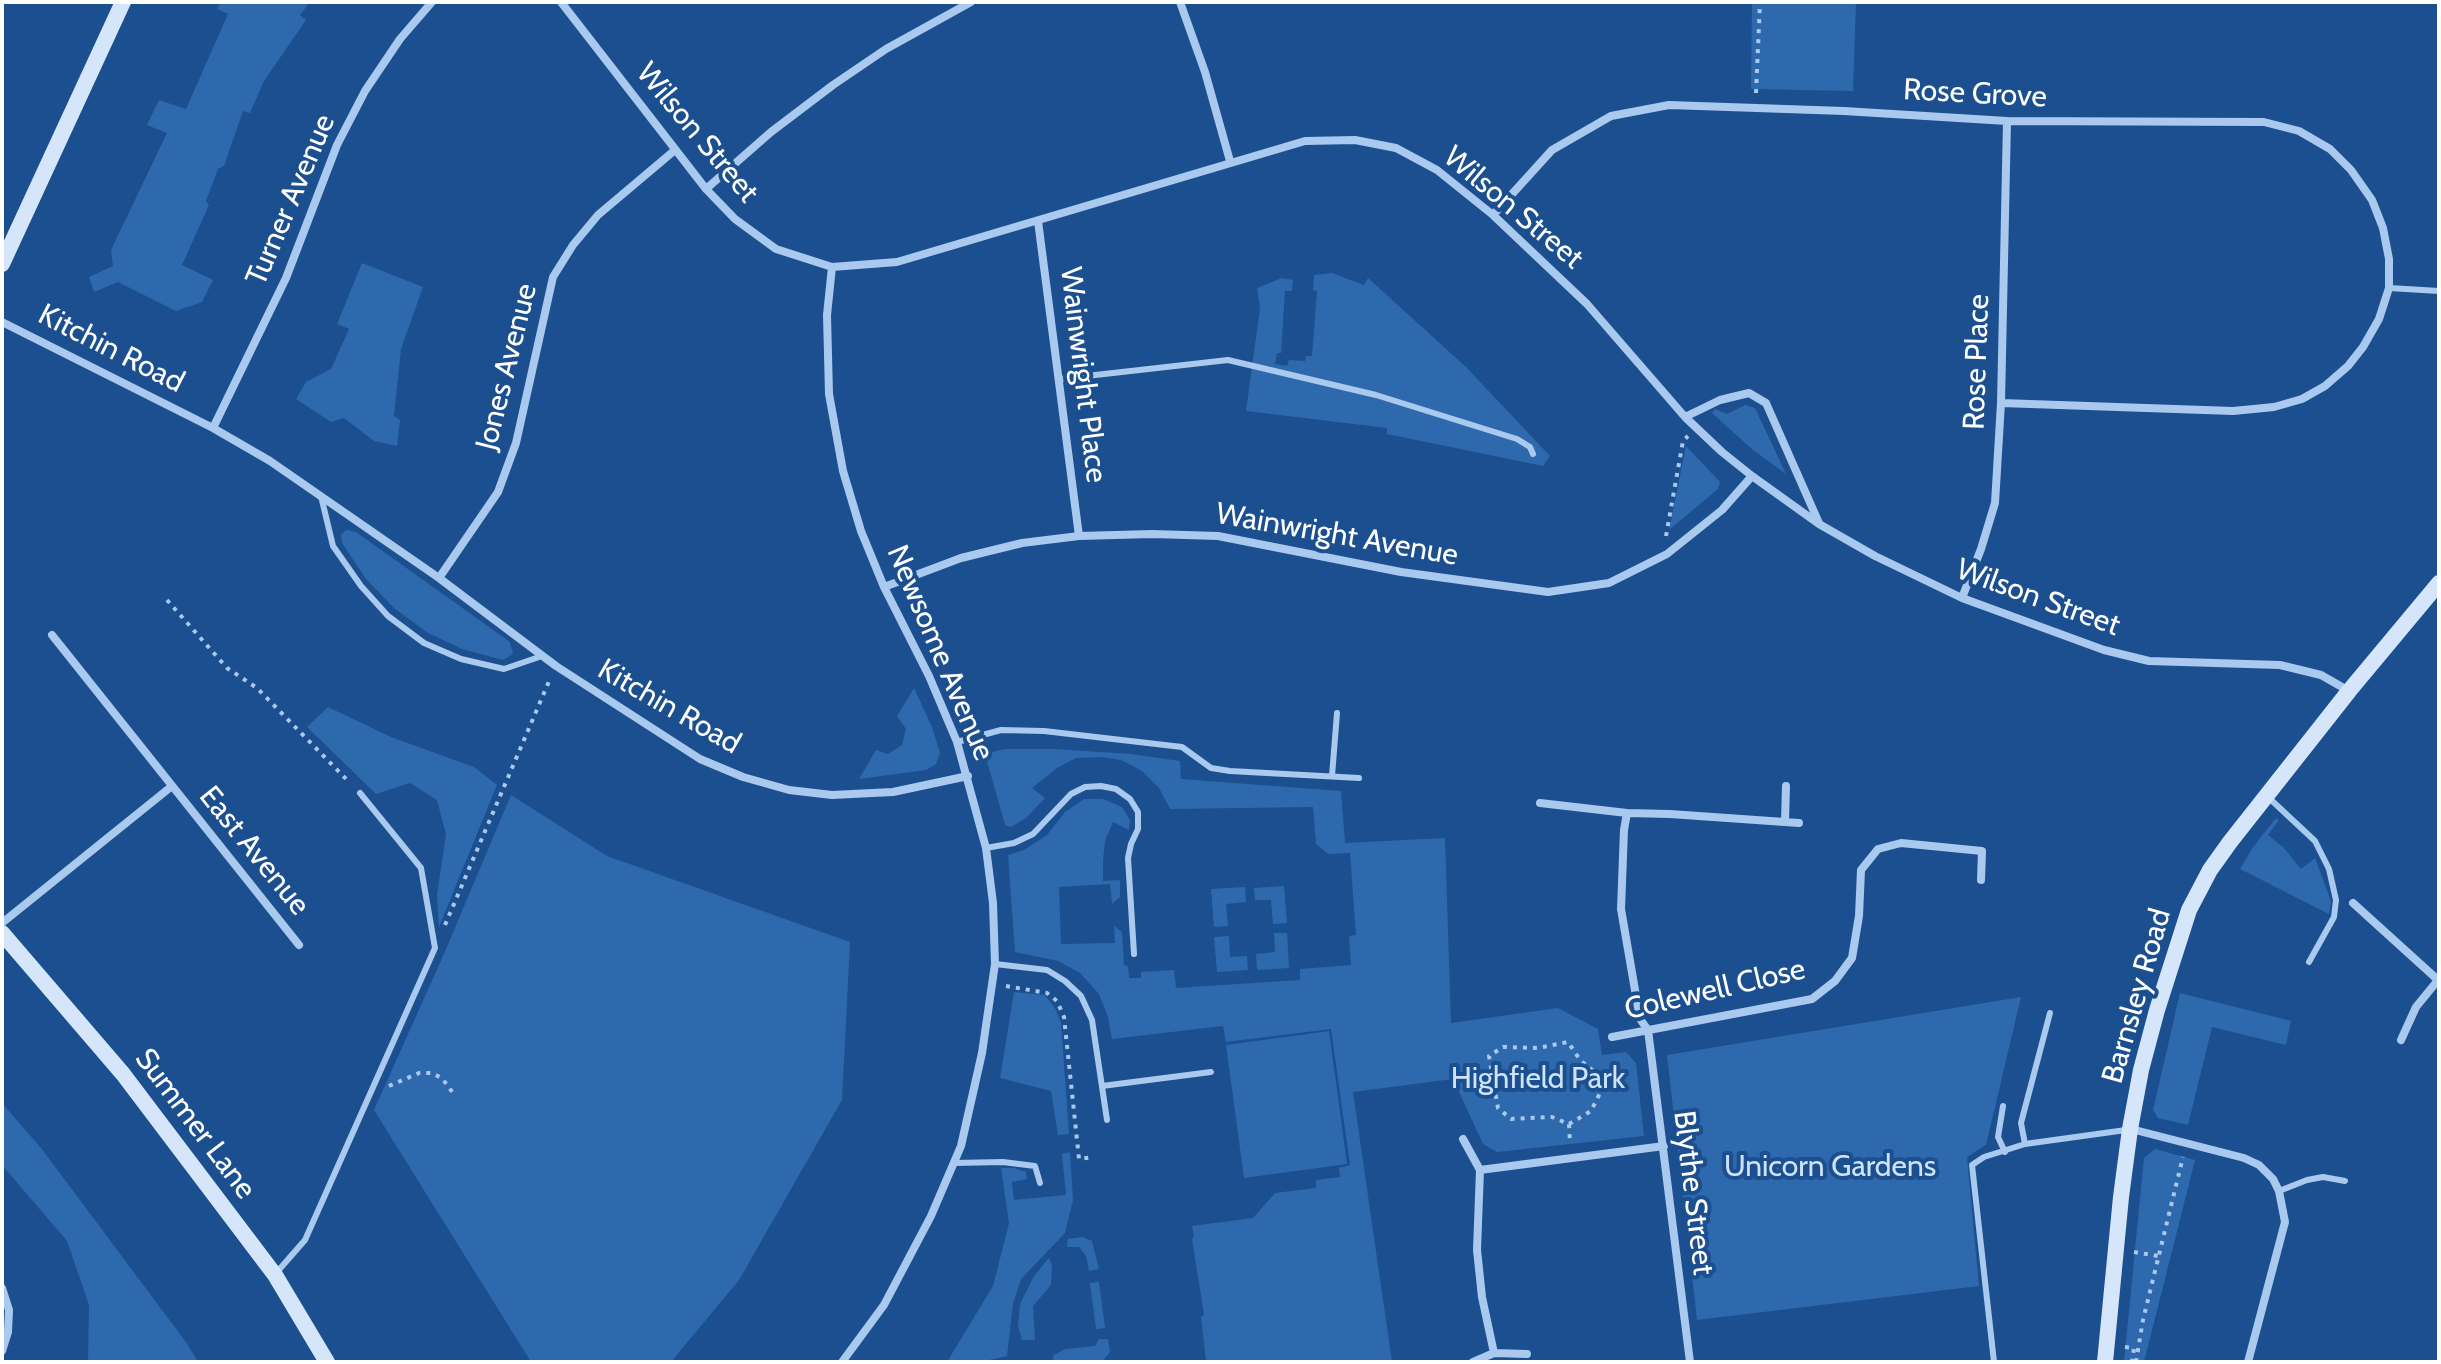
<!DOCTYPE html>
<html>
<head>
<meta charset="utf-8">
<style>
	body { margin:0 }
	#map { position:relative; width:2441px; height:1364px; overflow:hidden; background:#1b4f8f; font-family:Cabin,sans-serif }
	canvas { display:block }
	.frame { position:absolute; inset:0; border:4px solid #fff; pointer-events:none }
</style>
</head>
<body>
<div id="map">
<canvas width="2441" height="1364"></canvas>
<div class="frame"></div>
</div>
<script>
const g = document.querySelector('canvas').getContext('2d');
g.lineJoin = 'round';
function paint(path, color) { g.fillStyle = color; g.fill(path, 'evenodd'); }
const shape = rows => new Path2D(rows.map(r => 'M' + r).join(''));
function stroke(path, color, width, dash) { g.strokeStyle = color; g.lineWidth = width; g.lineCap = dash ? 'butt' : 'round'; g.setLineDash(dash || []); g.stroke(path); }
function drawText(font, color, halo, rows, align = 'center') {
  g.font = font + ' Cabin,sans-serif'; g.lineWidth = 8; g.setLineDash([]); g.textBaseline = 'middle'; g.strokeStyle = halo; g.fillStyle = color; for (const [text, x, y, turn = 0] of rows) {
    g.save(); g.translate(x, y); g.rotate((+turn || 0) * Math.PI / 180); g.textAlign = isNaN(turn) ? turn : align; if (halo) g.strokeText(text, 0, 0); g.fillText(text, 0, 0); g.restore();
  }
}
const green = shape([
	[221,2,310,2,300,15,306,20,264,81,250,113,243,111,224,166,218,169,206,201,209,205,182,265,213,280,202,302,176,311,118,282,94,292,89,277,113,266,111,250,167,133,147,125,159,100,186,109,228,14,217,9],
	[1752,2,1856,2,1853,91,1751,89],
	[362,263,423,287,401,349,394,416,400,420,397,446,374,441,344,418,331,422,296,399,306,382,331,369,349,329,337,324],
	[1332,273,1364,285,1368,278,1466,367,1550,456,1543,466,1387,434,1387,428,1246,411,1260,308,1257,288,1282,278,1293,280,1292,291,1285,291,1281,353,1277,353,1275,364,1287,366,1289,360,1305,361,1306,356,1312,356,1317,291,1313,290,1314,275],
	[1745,405,1755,408,1786,474,1753,450,1712,413,1715,409,1727,414],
	[1686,446,1720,482,1718,489,1669,530],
	[347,530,356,532,510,642,513,654,503,660,462,649,428,633,394,608,366,579,342,543,341,534],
	[914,688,932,727,940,753,936,764,926,770,859,779,876,750,888,754,902,745,906,729,897,716],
	[328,707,391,737,474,767,497,785,439,927,437,895,446,834,437,800,410,783,376,794,307,727],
	[1004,749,1054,749,1131,754,1180,761,1181,779,1341,791,1345,843,1445,838,1451,1023,1558,1008,1598,1029,1602,1055,1626,1052,1636,1063,1644,1136,1497,1152,1483,1144,1453,1079,1353,1092,1392,1362,1206,1362,1201,1316,1204,1315,1192,1239,1194,1237,1192,1226,1253,1218,1275,1193,1316,1188,1316,1180,1340,1177,1339,1168,1350,1165,1331,1029,1226,1042,1223,1026,1112,1039,1108,1017,1099,994,1080,973,1058,961,1015,952,1008,855,1024,850,1047,835,1065,812,1084,799,1103,799,1122,807,1130,820,1129,830,1113,822,1105,841,1103,861,1103,881,1120,880,1120,897,1112,904,1110,884,1059,887,1061,944,1115,943,1114,926,1122,932,1124,965,1128,966,1129,978,1141,978,1141,972,1174,970,1176,988,1300,980,1300,969,1351,965,1349,936,1356,935,1350,853,1328,854,1316,844,1313,807,1170,809,1159,788,1142,771,1121,760,1101,757,1076,758,1057,768,1032,788,1045,798,1026,818,1011,827,1005,825,985,754],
	[511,795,607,856,850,942,842,1100,739,1280,671,1362,531,1362,374,1110,443,956],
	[2276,818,2279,820,2268,835,2284,848,2301,869,2315,858,2331,901,2329,914,2240,869,2253,847],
	[1284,886,1287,923,1273,924,1271,900,1255,900,1254,888],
	[1245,887,1246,902,1226,904,1228,926,1214,927,1211,889],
	[1274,933,1287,933,1289,968,1257,970,1256,954,1275,952],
	[1229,936,1230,957,1247,956,1248,970,1217,972,1214,937],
	[1014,992,1045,995,1056,1010,1061,1023,1069,1134,1058,1135,1051,1091,1000,1078],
	[2180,993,2291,1021,2286,1045,2212,1027,2188,1125,2158,1118,2153,1110],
	[2021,997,1986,1145,1967,1157,1979,1286,1697,1320,1667,1055],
	[1329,1031,1347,1164,1244,1178,1226,1045],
	[2,1103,41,1148,186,1342,198,1362,88,1362,89,1305,67,1241,2,1165],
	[2155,1149,2195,1160,2144,1362,2124,1362,2144,1158],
	[1070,1152,1073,1200,1065,1233,1021,1279,1013,1304,1007,1356,980,1362,947,1362,993,1286,1009,1223,1001,1168,1014,1168,1026,1172,1027,1179,1012,1182,1014,1200,1066,1195,1062,1154],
	[1083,1237,1092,1241,1099,1269,1089,1271,1086,1256,1079,1247,1067,1247,1068,1239],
	[1049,1258,1052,1265,1051,1285,1033,1306,1035,1340,1022,1340,1018,1326,1020,1304,1034,1276],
	[1099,1282,1105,1328,1096,1329,1090,1283],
	[1099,1339,1108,1339,1110,1352,1102,1362,1052,1362,1054,1355,1065,1349,1095,1346]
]);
const path = shape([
	[1756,93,1760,2],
	[1666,536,1683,441,1688,436],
	[167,600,227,668,257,688,350,783],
	[445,925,550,679],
	[1006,986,1047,993,1057,1001,1064,1017,1079,1159,1094,1157],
	[389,1086,419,1073,431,1073,442,1078,453,1093],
	[1569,1124,1591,1111,1600,1093,1596,1073,1580,1060,1568,1042,1538,1048,1503,1047,1489,1056,1498,1108,1511,1119,1552,1117,1569,1124,1570,1143],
	[2134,1252,2158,1256],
	[2125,1347,2134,1348,2132,1362],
	[2136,1362,2143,1320,2183,1157]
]);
const lane = shape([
	[2389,288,2439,291],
	[1060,379,1228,360,1376,395,1517,439,1530,447,1533,454],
	[321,496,333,546,361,586,388,616,424,643,461,659,504,669,542,656],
	[957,742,1001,730,1044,731,1182,747,1211,768,1230,771,1359,778],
	[1332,776,1337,713],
	[2269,798,2315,841,2329,869,2336,900,2334,917,2309,962],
	[986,848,1014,843,1033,834,1071,794,1085,787,1101,786,1116,789,1130,799,1138,812,1138,829,1131,844,1128,858,1134,954],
	[995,964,1047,970,1065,981,1081,996,1092,1020,1107,1120],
	[1102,1086,1211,1072],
	[2003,1106,1998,1137,2005,1152],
	[2025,1144,2021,1123,2050,1013],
	[954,1163,1003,1162,1035,1166,1040,1183],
	[2279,1191,2307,1180,2323,1177,2345,1181],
	[277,1272,305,1240,435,948,421,868,360,793],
	[1994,1362,1972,1165,1984,1157,2025,1144,2126,1130]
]);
const street = shape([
	[561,2,706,189,735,219,776,249,832,267,897,262,1305,141,1355,140,1396,148,1437,170,1493,215,1587,304,1685,417,1722,452,1752,476,1819,524,1875,556,1962,598,2104,650,2149,661,2280,665,2321,675,2349,691],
	[1180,2,1205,72,1230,161],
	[706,189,771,132,833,85,886,49,971,2],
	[1493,215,1552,150,1611,116,1669,105,1844,111,2007,121,2264,122,2299,131,2330,149,2351,170,2372,200,2383,228,2389,259,2389,288,2379,319,2363,347,2348,366,2325,386,2302,399,2274,407,2233,411,2001,403],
	[1038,221,1079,536],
	[832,267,827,315,829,394,843,471,861,531,884,587,929,676,957,742,986,848,993,903,995,964,982,1053,961,1146,931,1216,884,1305,842,1362],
	[2,322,213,428,270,461,439,578,556,666,700,759,743,777,789,790,832,795,893,792,968,776],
	[1685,417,1720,400,1749,393,1766,403,1819,523],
	[213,428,286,278,337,145,365,91,400,39,432,2],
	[439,578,498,492,516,443,553,277,573,245,598,215,675,150],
	[884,587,961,558,1022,543,1079,536,1152,534,1218,536,1401,572,1548,592,1609,583,1667,554,1722,510,1752,476],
	[1962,598,1981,549,1995,503,2001,403,2007,121],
	[52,635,299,945],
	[1540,803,1627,813],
	[1785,822,1786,786],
	[2353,903,2438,980],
	[2,923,172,786],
	[1612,1037,1812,999,1835,981,1852,958,1859,916,1861,870,1878,849,1901,843,1982,851,1981,880],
	[2401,1040,2416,1007,2439,979],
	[2131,1129,2244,1158,2259,1165,2273,1179,2279,1191,2285,1222,2248,1362],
	[1463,1139,1480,1170],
	[2,1288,9,1310,8,1332,2,1351],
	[1527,1354,1494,1353,1482,1297,1477,1250,1480,1170,1664,1146],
	[1473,1362,1494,1353],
	[1690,1362,1648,1030,1640,1019,1621,909,1624,830,1627,813,1670,814,1799,823]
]);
const secondary = shape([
	[2,264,123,2],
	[2,933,123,1074,275,1275,327,1362],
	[2105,1362,2121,1197,2130,1129,2141,1070,2157,1010,2189,910,2210,870,2230,842,2349,691,2439,583]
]);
const streetNames = [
	["Rose Grove",1975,94,3],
	["Wilson Street",697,133,50],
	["Turner Avenue",291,200,-67],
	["Wilson Street",1513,208,40],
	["Kitchin Road",111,349,27],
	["Rose Place",1977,362,-88],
	["Jones Avenue",507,367,-76],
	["Wainwright Place",1083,375,83],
	["Wainwright Avenue",1337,535,10],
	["Wilson Street",2038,598,20],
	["Newsome Avenue",940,653,67],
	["Kitchin Road",669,707,30],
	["East Avenue",254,851,51],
	["Colewell Close",1715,990,-13],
	["Barnsley Road",2137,996,-74],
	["Summer Lane",195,1124,53],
	["Blythe Street",1693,1193,83]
];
const parkNames = [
	["Highfield Park",1538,1079],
	["Unicorn Gardens",1830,1167]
];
paint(green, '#2e69ad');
stroke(path, '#a9c9ee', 4, [4, 6]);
stroke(lane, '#a9c9ee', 6);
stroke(street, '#a9c9ee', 8);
stroke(secondary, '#d6e6fa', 16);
drawText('30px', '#fff', '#1b4f8f', streetNames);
drawText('30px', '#cfe3fa', '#1b4f8f', parkNames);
</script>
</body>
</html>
